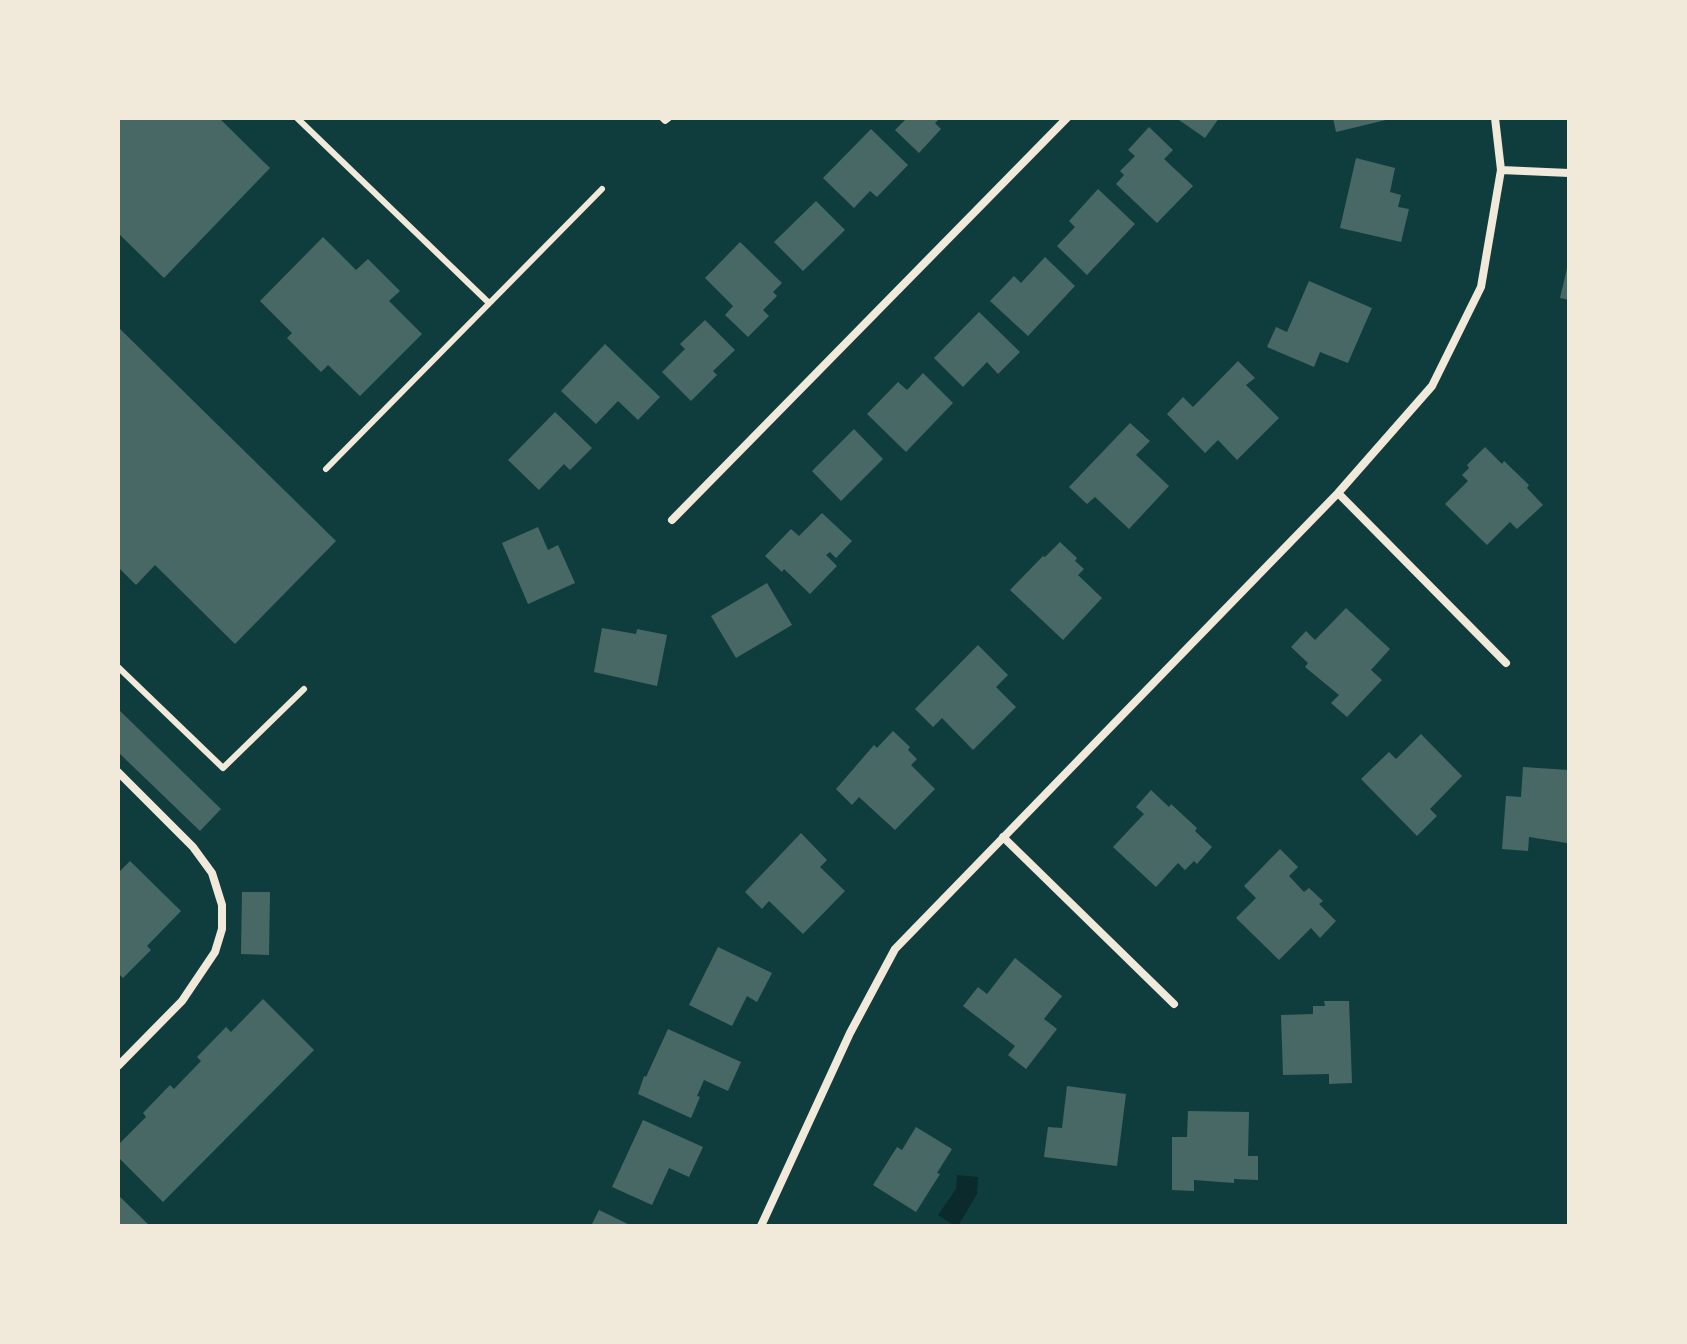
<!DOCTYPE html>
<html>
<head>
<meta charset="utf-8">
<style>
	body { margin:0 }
	#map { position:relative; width:1687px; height:1344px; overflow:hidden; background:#0f3d3e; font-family:"DejaVu Sans",sans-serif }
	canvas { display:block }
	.frame { position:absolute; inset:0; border:120px solid #f1e9da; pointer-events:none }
</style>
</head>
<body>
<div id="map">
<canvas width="1687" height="1344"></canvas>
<div class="frame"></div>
</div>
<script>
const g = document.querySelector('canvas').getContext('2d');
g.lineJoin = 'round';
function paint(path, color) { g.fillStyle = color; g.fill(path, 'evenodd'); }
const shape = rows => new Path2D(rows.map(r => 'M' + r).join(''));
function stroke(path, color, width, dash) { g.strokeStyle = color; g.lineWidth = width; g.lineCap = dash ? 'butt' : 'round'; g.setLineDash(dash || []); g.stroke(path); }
const water = shape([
	[957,1175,978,1177,977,1194,958,1226,955,1226,938,1215,956,1189]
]);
const building = shape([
	[118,118,219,118,270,168,164,278,118,233],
	[903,118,940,118,935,123,941,129,919,153,895,130,905,120],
	[1176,118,1219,118,1205,138],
	[1333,118,1390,118,1390,119,1336,132],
	[1149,127,1173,150,1164,159,1193,186,1157,223,1116,184,1124,175,1120,171,1135,156,1128,150],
	[871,129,908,165,877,197,870,191,854,208,823,178],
	[1356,158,1395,168,1390,192,1401,195,1398,207,1409,209,1401,242,1340,228],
	[1098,189,1135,224,1087,275,1057,246,1075,227,1069,221],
	[816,201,845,230,803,271,774,242],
	[323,237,356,270,368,259,400,291,389,301,422,334,360,396,328,365,321,372,287,338,292,333,260,301],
	[740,242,782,283,773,292,777,296,763,310,769,316,748,337,725,315,733,306,705,278],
	[1045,257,1075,286,1028,336,990,301,1014,276,1021,283],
	[1568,264,1569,264,1569,300,1560,298],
	[1309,281,1372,308,1348,363,1320,352,1314,367,1267,347,1276,327,1287,332],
	[979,312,1020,352,998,374,987,362,963,387,934,358],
	[705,320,735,350,713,371,717,375,691,401,662,372,685,349,680,344],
	[118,327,336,541,235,644,155,565,136,585,118,567],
	[605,344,660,397,638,420,618,401,596,424,561,391],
	[1238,361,1255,378,1246,385,1279,418,1237,460,1218,440,1205,453,1167,414,1183,397,1193,407],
	[923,373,953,403,906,452,867,414,898,382,907,390],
	[555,412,592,448,570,470,564,464,539,490,508,460],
	[1130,423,1150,441,1136,455,1169,486,1129,529,1095,497,1087,504,1069,487],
	[854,429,883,459,841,501,812,471],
	[1485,447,1502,464,1504,461,1529,485,1527,488,1543,505,1517,529,1510,522,1487,545,1445,504,1468,481,1462,475,1469,468,1467,465],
	[822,513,852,541,836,558,830,552,826,555,837,566,810,594,784,569,782,572,765,556,791,529,799,536],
	[538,527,548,550,558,545,575,583,528,604,502,543],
	[1060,542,1077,558,1075,561,1084,569,1078,575,1102,598,1063,640,1010,590,1043,556,1045,557],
	[767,583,792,625,736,658,711,616],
	[1346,608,1390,649,1371,670,1382,680,1347,717,1331,703,1339,695,1305,667,1308,663,1291,647,1306,631,1315,640],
	[602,628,636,634,637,629,667,635,657,686,594,672],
	[978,645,1008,675,996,687,1016,707,973,750,942,718,933,727,915,709],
	[118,709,221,809,200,831,118,752],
	[893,731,910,747,908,750,917,759,911,765,935,789,895,830,859,797,852,805,836,789,874,745,877,748],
	[1421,734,1462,776,1430,809,1437,816,1417,836,1361,779,1389,752,1396,759],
	[1523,767,1569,770,1567,843,1529,837,1528,851,1502,849,1506,796,1521,797],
	[1151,790,1169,807,1171,804,1197,828,1195,831,1212,847,1197,864,1194,861,1185,870,1178,863,1156,887,1113,847,1144,814,1136,807],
	[801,833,827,860,820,867,845,891,803,934,769,901,762,909,745,892],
	[1280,849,1298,867,1289,876,1304,892,1309,888,1323,901,1319,904,1336,921,1320,938,1311,928,1279,960,1236,918,1256,898,1244,886],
	[130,861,181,911,147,946,151,950,123,978,118,973,118,873],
	[242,892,270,892,269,955,241,954],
	[718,947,772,973,757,1002,747,996,732,1026,689,1005],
	[1015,958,1062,996,1044,1019,1057,1029,1026,1069,1008,1055,1015,1046,963,1006,978,987,987,994],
	[263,999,314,1050,163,1202,118,1157,118,1145,146,1117,143,1113,170,1085,174,1089,201,1061,197,1057,226,1027,231,1032],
	[1324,1001,1349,1001,1352,1083,1329,1084,1329,1074,1283,1075,1281,1015,1313,1014,1313,1006,1325,1006],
	[668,1029,741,1062,728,1091,704,1080,697,1096,700,1097,691,1118,638,1094,644,1076,646,1077],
	[1067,1086,1126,1094,1117,1166,1044,1157,1048,1127,1062,1128],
	[1188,1111,1249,1112,1248,1156,1258,1156,1258,1180,1234,1179,1234,1183,1194,1180,1194,1191,1172,1190,1172,1137,1187,1137],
	[643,1120,703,1147,689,1177,669,1168,652,1205,612,1187],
	[916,1127,952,1149,937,1173,940,1174,916,1212,873,1185,897,1147,902,1150],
	[118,1195,150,1226,118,1226],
	[599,1210,632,1226,591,1226]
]);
const service = shape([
	[297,118,489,303],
	[662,118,665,121,669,118],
	[326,469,602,189],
	[118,667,223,768,304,689]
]);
const minor = shape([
	[1501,170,1569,173],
	[1338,493,1506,663],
	[672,520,1067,118],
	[118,772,193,847,212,873,222,905,222,929,215,952,182,1001,118,1066],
	[1003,837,1174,1004],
	[761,1226,850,1033,895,949,1338,493,1432,386,1481,287,1501,170,1495,118]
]);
paint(water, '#0a2a2b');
paint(building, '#486865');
stroke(service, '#f1e9da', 6);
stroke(minor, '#f1e9da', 8);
</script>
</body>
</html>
